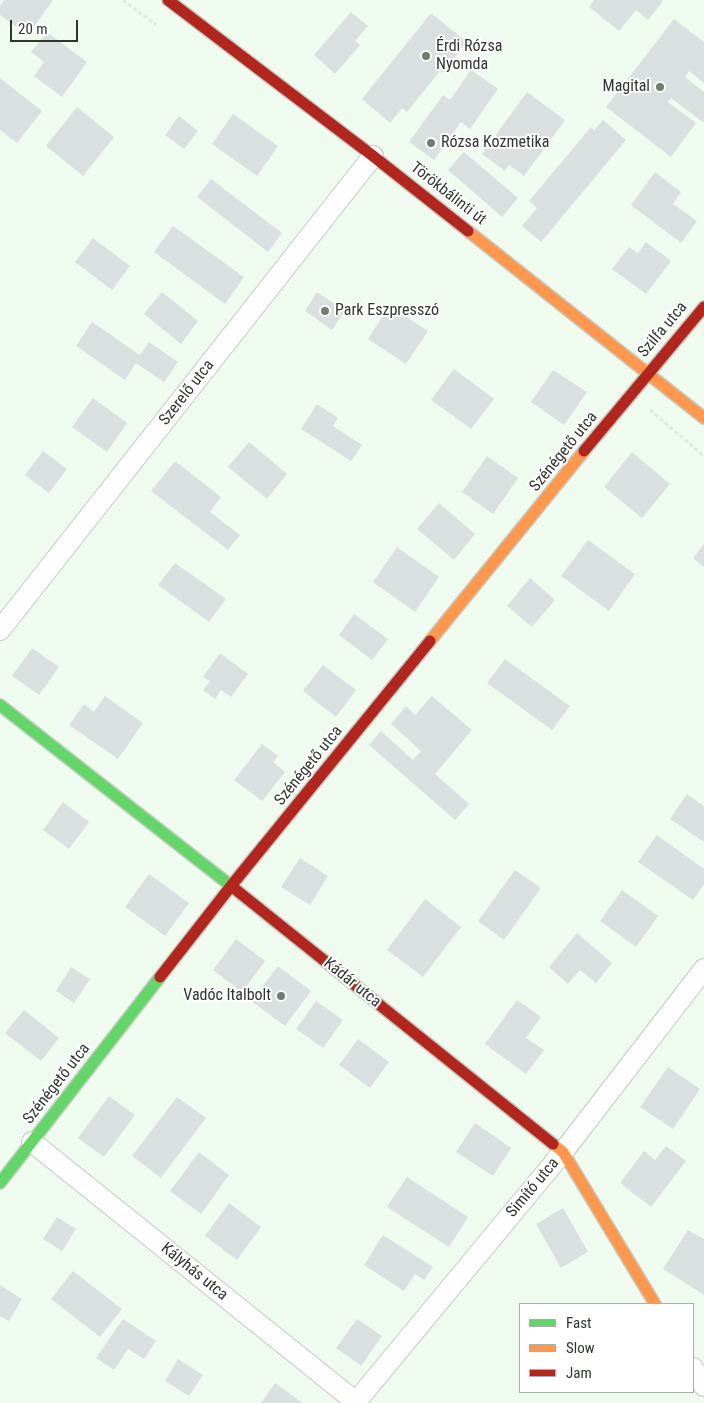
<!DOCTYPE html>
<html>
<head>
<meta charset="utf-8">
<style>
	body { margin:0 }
	#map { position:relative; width:704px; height:1403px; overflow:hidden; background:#f0fbf0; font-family:"Roboto Condensed",sans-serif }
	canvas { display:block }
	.legend { position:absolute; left:519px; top:1303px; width:175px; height:90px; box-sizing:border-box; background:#fff; border:1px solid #abafab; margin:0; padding:6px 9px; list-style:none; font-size:15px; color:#2e372e }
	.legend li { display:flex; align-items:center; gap:10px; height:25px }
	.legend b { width:25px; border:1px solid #abafab }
	.scale { position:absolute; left:10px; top:20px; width:68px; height:22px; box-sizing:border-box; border:2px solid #2e372e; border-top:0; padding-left:6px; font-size:15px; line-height:18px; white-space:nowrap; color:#2e372e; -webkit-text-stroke:4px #fff; paint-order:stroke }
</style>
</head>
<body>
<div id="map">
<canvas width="704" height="1403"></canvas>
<ul class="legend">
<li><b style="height:6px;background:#63d668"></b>Fast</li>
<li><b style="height:6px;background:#ff974d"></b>Slow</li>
<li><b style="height:6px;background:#b3261e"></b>Jam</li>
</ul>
<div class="scale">20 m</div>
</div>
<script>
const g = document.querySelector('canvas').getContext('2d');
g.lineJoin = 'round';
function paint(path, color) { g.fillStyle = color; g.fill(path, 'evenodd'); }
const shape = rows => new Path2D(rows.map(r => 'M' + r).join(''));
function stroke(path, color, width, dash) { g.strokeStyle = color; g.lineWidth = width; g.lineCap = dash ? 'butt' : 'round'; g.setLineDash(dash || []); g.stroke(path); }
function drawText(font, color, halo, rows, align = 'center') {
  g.font = font + ' "Roboto Condensed",sans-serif'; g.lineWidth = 4; g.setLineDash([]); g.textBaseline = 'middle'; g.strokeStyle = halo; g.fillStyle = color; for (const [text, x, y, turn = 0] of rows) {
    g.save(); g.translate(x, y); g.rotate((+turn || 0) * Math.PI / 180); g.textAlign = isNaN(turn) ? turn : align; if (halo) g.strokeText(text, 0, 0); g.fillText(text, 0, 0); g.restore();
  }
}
const building = shape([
	[4,0,53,0,28,35,0,15,0,6],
	[594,0,661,0,663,1,648,20,636,10,619,31,589,7],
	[351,12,368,26,355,41,360,45,335,74,314,55],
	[431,13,467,42,442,73,440,71,407,112,402,108,390,123,362,99],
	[674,19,704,42,704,83,689,71,685,77,704,92,704,123,671,98,668,102,696,123,671,157,606,107],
	[47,32,87,62,62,97,34,76,44,62,31,52],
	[471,70,498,89,470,129,461,122,434,160,409,142,443,95,450,100],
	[0,78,42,111,17,143,0,130],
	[527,92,565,120,524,176,509,165,505,171,482,154],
	[77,107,114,137,83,176,46,146],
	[233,114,278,146,257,176,212,144],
	[179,116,198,131,184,149,165,135],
	[603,120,626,140,541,242,522,226,537,208,529,201,591,127,594,130],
	[464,152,518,198,502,217,448,170],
	[655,172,681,192,673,204,697,221,681,243,631,205],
	[211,179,282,233,268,252,197,197],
	[173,226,244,277,225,304,154,252],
	[93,238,130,266,112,290,75,262],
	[646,242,671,261,646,294,612,269,629,247,638,253],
	[162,292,198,321,181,344,144,314],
	[317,292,345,311,332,330,305,311],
	[389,306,428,331,406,364,368,339],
	[92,322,140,355,149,342,178,362,164,382,136,363,125,380,76,346],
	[454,369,494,399,471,429,431,400],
	[553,370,587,392,564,425,531,402],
	[93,398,127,423,107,452,72,427],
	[317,404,338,418,333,426,362,445,351,461,301,429],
	[249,442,287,474,267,499,228,467],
	[43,451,67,469,49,493,25,475],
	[632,452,670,484,642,518,604,487],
	[487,456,518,478,493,514,462,492],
	[175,461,221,497,210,512,240,535,228,550,151,491],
	[439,503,475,534,454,560,417,529],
	[588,540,635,574,609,611,561,576],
	[704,544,704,567,693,558],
	[397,547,439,577,415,612,373,582],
	[175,563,226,599,209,622,158,585],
	[530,578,555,600,532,627,507,606],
	[354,614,388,639,372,660,339,635],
	[32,648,59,667,39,695,12,676],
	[220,653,248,674,231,697,221,690,215,699,203,690,210,681,203,677],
	[505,659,570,706,552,730,487,683],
	[323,665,356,690,336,717,303,691],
	[105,696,143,723,118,759,69,725,84,704,94,712],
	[432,696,472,730,435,774,469,804,455,820,369,745,381,731,413,760,421,751,391,724,406,706,415,715],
	[262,744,278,756,273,762,285,772,262,801,234,780],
	[687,794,704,806,704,842,670,819],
	[63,802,89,822,69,849,43,830],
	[657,835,704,869,704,884,693,900,638,862],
	[300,858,328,876,310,905,281,887],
	[515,870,541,888,504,940,478,921],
	[149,874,189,903,165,936,125,907],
	[622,890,658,916,636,947,600,921],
	[425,899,461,927,423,977,387,950],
	[577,933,612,963,596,983,580,970,568,984,549,967],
	[236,939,265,961,242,992,213,970],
	[278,966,311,991,285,1026,251,1001],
	[71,967,90,979,74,1003,56,991],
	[517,1000,541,1017,526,1038,544,1050,526,1074,485,1044],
	[316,1001,343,1020,323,1048,296,1029],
	[24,1010,59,1038,41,1061,5,1033],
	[358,1039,389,1062,370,1088,339,1065],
	[668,1067,700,1089,673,1129,640,1107],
	[109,1096,135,1115,104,1157,78,1138],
	[177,1097,206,1118,161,1178,132,1156],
	[475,1123,511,1148,493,1176,456,1152],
	[666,1146,686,1161,651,1207,620,1183,644,1151,655,1160],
	[199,1152,229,1175,201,1214,170,1191],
	[407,1177,468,1217,449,1247,387,1207],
	[229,1203,261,1227,237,1260,205,1236],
	[563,1208,588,1252,561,1268,536,1224],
	[57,1217,76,1229,62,1251,43,1239],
	[688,1230,704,1239,704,1295,663,1269],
	[383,1235,433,1267,424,1280,415,1274,404,1291,364,1265],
	[73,1271,122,1309,100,1337,51,1299],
	[0,1285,22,1299,9,1321,0,1316],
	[123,1319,156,1341,144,1359,128,1349,114,1370,96,1358],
	[357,1319,382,1336,361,1366,336,1348],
	[178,1359,203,1375,189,1396,165,1381],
	[275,1383,303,1403,261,1403]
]);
const path = shape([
	[123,0,156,25],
	[650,410,704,456]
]);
const street = shape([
	[0,630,373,156],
	[32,1142,356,1402],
	[693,1368,704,1386],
	[355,1403,563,1152,704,969]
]);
const fast = shape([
	[0,705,235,889],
	[0,1183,160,977]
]);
const slow = shape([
	[468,231,704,418],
	[430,641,584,451],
	[553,1144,563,1152,655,1304]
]);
const jam = shape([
	[168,0,373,156,468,231],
	[584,451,704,307],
	[235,889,553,1144],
	[160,977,231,886,430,641]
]);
const markers = [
	[426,56,5,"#727c72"],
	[660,87,5,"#727c72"],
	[431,143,5,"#727c72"],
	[325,311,5,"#727c72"],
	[281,996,5,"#727c72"]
];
const poiNames = [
	["Érdi Rózsa",436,47],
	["Nyomda",436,65],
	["Magital",650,87,"right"],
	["Rózsa Kozmetika",441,143],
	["Park Eszpresszó",335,311],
	["Vadóc Italbolt",271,996,"right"]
];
const streetNames = [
	["Törökbálinti út",448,194,38],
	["Szilfa utca",663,330,-50],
	["Szerelő utca",187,393,-52],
	["Szénégető utca",564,452,-51],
	["Szénégető utca",309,766,-51],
	["Kádár utca",352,983,39],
	["Szénégető utca",57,1084,-52],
	["Simító utca",533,1188,-50],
	["Kályhás utca",194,1272,39]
];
paint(building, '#dae0e0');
stroke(street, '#c1cbc1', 22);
stroke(fast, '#c1cbc1', 14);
stroke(slow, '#c1cbc1', 14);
stroke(jam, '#c1cbc1', 14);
stroke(path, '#e2e7e2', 3, [4, 2.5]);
stroke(street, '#fdfefd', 20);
stroke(fast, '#63d668', 11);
stroke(slow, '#ff974d', 11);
stroke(jam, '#b3261e', 11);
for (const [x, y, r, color] of markers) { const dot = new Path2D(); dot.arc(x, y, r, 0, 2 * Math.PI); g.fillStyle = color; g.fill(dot); stroke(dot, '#fff', 2); }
drawText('16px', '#2e372e', '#fff', poiNames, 'left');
drawText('16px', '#2e372e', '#fff', streetNames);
</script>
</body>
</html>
